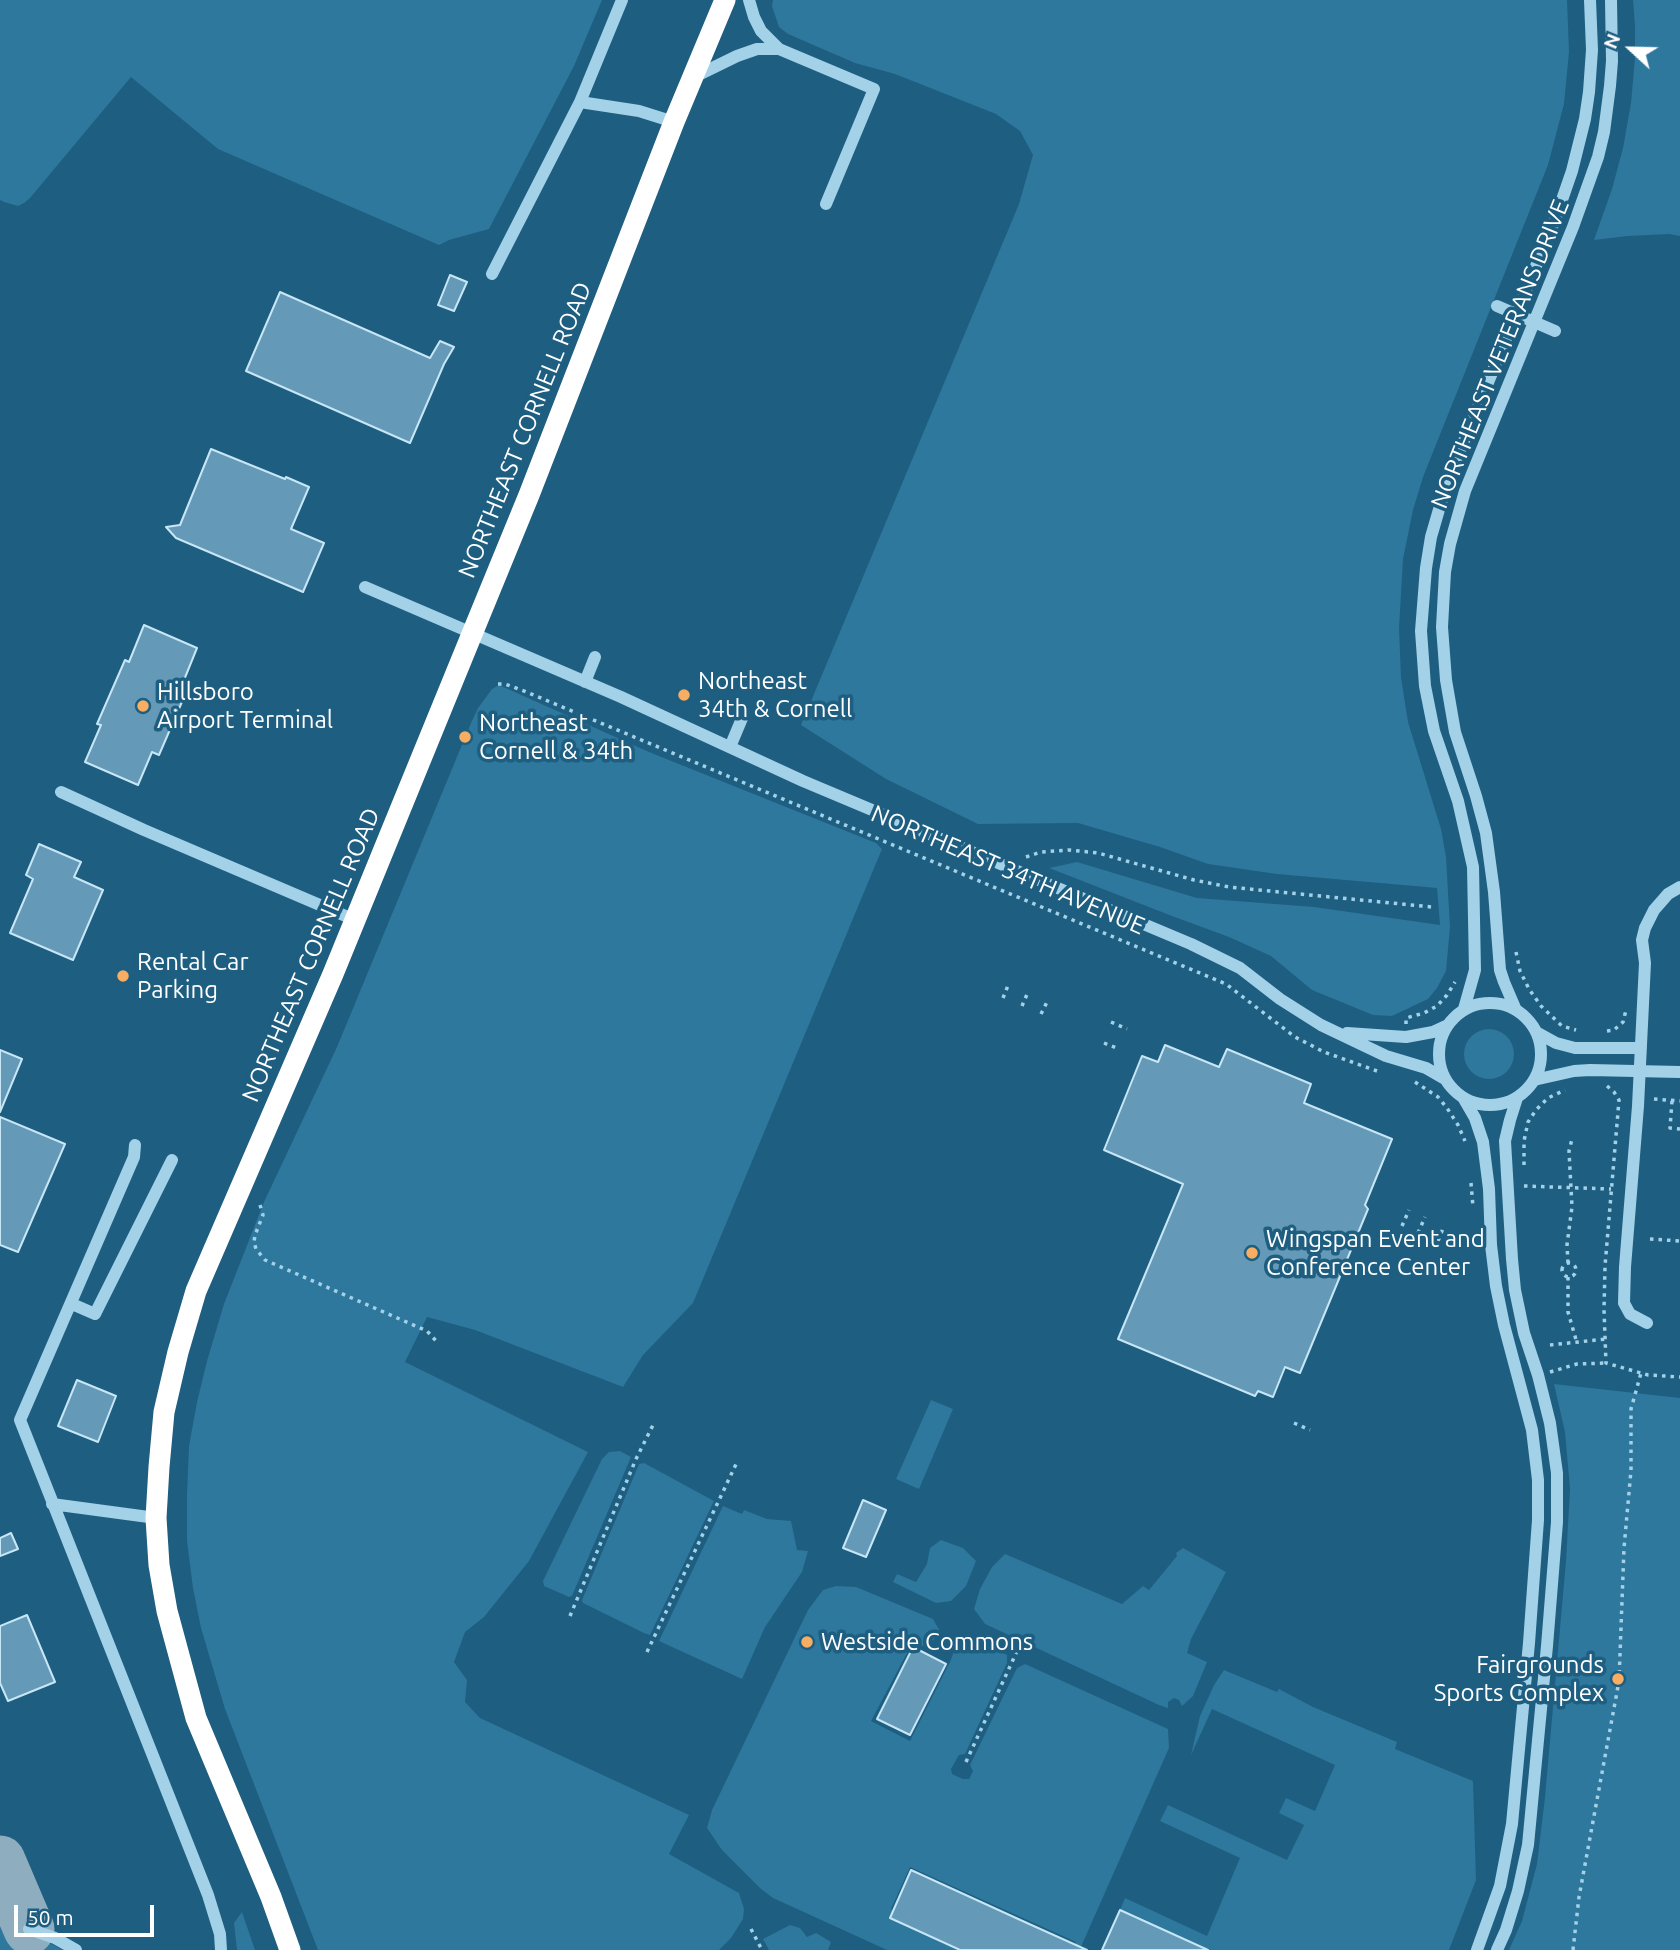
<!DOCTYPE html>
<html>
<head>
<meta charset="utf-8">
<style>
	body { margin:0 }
	#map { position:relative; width:1680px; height:1950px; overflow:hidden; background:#1e5e80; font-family:Ubuntu,sans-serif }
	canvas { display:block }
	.north { position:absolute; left:1596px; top:14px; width:70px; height:70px; -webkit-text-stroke:5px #1e5e80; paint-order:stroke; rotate:292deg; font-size:19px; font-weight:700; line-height:28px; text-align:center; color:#fff }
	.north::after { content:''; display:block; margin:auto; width:24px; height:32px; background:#fff; clip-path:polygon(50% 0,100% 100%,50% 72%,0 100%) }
	.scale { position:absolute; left:14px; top:1905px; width:140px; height:32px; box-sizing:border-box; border:4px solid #fff; border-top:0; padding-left:9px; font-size:21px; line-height:24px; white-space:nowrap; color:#fff; -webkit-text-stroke:5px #1e5e80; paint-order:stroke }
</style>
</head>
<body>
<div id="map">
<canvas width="1680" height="1950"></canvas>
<div class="north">N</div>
<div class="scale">50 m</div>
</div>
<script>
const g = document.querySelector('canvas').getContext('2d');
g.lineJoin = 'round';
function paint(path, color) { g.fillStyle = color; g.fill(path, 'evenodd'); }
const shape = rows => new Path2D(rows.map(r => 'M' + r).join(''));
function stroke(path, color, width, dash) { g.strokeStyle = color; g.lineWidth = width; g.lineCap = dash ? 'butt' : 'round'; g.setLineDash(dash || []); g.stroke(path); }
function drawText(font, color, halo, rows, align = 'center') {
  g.font = font + ' Ubuntu,sans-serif'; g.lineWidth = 7; g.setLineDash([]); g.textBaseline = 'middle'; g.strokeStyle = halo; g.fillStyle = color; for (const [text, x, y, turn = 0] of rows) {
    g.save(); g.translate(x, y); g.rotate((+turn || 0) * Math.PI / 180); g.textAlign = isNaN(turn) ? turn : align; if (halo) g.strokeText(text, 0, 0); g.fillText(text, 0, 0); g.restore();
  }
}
const green = shape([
	[0,0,602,0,574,66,489,229,449,240,439,245,218,149,131,77,30,198,24,203,18,206,4,202,0,200],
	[773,0,1567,0,1569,52,1564,104,1548,165,1423,477,1413,510,1403,559,1399,628,1401,677,1408,722,1441,829,1446,857,1450,927,1446,971,1437,988,1428,999,1392,1016,1373,1015,1312,990,1271,956,1229,937,1172,916,1049,868,1077,862,1197,898,1314,907,1440,925,1437,888,1277,874,1208,864,1160,847,1078,823,978,824,886,779,801,725,1019,204,1033,155,1020,131,996,114,895,74,855,63,788,34,779,27,772,6],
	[1633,0,1680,0,1680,236,1669,234,1628,236,1594,240,1612,189,1623,148,1631,103,1635,58,1635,26],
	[499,685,649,752,876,843,882,849,693,1303,643,1355,623,1387,475,1330,427,1317,405,1362,588,1452,529,1561,484,1617,465,1632,454,1662,467,1680,465,1702,480,1718,689,1815,669,1854,739,1893,744,1909,743,1919,731,1938,719,1950,318,1950,225,1709,201,1628,193,1588,187,1541,187,1494,189,1446,197,1402,207,1361,224,1304,264,1202,337,1047,471,723,478,708,492,689],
	'1464 1054a25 25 0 1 1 50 0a25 25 0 1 1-50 0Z',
	[1554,1384,1680,1398,1680,1950,1509,1950,1522,1921,1537,1864,1545,1797,1566,1561,1570,1489,1565,1432],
	[931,1400,953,1409,919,1489,896,1479],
	[620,1451,631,1457,572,1596,569,1597,544,1586,543,1581,602,1459,609,1452],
	[644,1463,714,1501,650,1635,644,1633,583,1603,582,1600,639,1464],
	[723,1506,742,1514,744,1510,767,1519,791,1521,797,1550,808,1551,802,1572,765,1627,742,1679,659,1641],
	[941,1540,963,1548,976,1561,966,1586,951,1601,936,1603,893,1582,897,1574,916,1582,927,1564,930,1548],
	[1183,1548,1226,1572,1191,1639,1187,1653,1207,1662,1193,1696,1182,1706,1179,1700,1174,1698,1168,1702,1168,1708,1159,1705,985,1624,974,1609,980,1589,992,1567,1005,1554,1122,1604,1143,1586,1149,1590,1177,1556,1176,1553],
	[836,1586,856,1587,933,1619,941,1633,926,1646,904,1644,907,1653,871,1721,910,1741,950,1662,959,1638,964,1635,1007,1655,1007,1663,965,1754,959,1755,951,1769,952,1774,963,1779,969,1779,973,1771,970,1765,1017,1668,1025,1664,1168,1729,1169,1748,1080,1949,1074,1947,1076,1942,910,1867,891,1909,893,1911,890,1918,958,1950,887,1950,773,1898,761,1889,722,1850,707,1828,712,1810,808,1610,823,1590],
	[1224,1670,1277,1692,1279,1689,1313,1707,1397,1742,1395,1749,1473,1781,1476,1880,1449,1950,1200,1950,1201,1947,1120,1910,1125,1898,1207,1936,1240,1858,1160,1821,1168,1805,1287,1860,1304,1825,1279,1813,1286,1798,1315,1811,1335,1765,1212,1709,1191,1755,1200,1716,1214,1685],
	[242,1912,255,1950,237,1950,234,1923],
	[0,1913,18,1935,54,1945,62,1950,0,1950],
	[790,1925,800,1928,807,1937,816,1933,831,1942,828,1950,769,1950,763,1939]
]);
const taxiway = shape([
	[0,1861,29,1929]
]);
const building = shape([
	[450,275,467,282,454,311,438,305,450,275],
	[280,292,430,358,440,341,454,347,444,364,410,443,246,371,280,292],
	[211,449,285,479,286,477,309,487,291,529,324,543,303,592,176,538,166,527,180,525,211,449],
	[144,625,197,648,182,685,188,688,159,755,152,752,138,785,85,762,101,725,97,724,125,660,129,662,144,625],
	[39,844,81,862,74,877,103,890,73,960,10,933,33,879,26,875,39,844],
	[1165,1045,1219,1067,1227,1049,1311,1084,1304,1103,1392,1139,1365,1205,1368,1209,1300,1373,1285,1367,1273,1397,1258,1391,1255,1396,1118,1339,1183,1184,1104,1150,1142,1056,1158,1062,1165,1045],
	[0,1050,22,1059,0,1112,0,1050],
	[0,1117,65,1144,18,1252,0,1245,0,1117],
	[77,1380,116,1396,98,1442,58,1426,77,1380],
	[863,1500,886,1510,866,1557,843,1548,863,1500],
	[11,1533,18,1549,0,1556,0,1538,11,1533],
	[27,1615,55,1682,8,1701,0,1683,0,1626,27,1615],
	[913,1647,946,1664,910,1735,877,1719,913,1647],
	[911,1870,1027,1923,1087,1950,960,1950,890,1918,911,1870],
	[1120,1910,1208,1950,1102,1950,1120,1910]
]);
const path = shape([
	[498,684,505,684,524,691,1226,984,1295,1037,1324,1052,1377,1071],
	[1026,857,1041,852,1069,850,1098,853,1194,880,1229,887,1432,907],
	[1516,952,1520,971,1529,989,1541,1006,1562,1026,1576,1030],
	[1003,998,1009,983],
	[1022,1006,1028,992],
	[1041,1014,1048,1000],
	[1111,1022,1127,1029],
	[1406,1024,1406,1018,1424,1013,1437,1006,1447,995,1455,982],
	[1607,1031,1614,1030,1623,1022,1626,1010],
	[1104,1043,1119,1049],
	[1415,1082,1438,1097,1447,1108,1458,1125,1465,1141],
	[1607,1086,1614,1092,1619,1100,1605,1266,1604,1310,1606,1363,1648,1375,1680,1377],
	[1654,1099,1680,1101],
	[1672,1101,1670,1128,1680,1129],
	[1524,1165,1524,1141,1528,1122,1536,1110,1548,1098,1565,1090],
	[1471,1183,1473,1207],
	[1524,1186,1611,1189],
	[260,1205,263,1215,255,1235,254,1242,256,1249,265,1260,427,1331,438,1343],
	[1402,1226,1409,1210],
	[1418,1233,1425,1217],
	[1650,1239,1680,1241],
	[1438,1241,1444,1226],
	'1562 1270a7 7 0 1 1 14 0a7 7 0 1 1-14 0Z',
	[1568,1263,1567,1245,1572,1207,1569,1151,1572,1139],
	[1568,1277,1568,1312,1577,1343],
	[1550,1345,1606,1339],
	[1550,1372,1577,1364,1606,1363],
	[1294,1423,1310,1430],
	[570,1616,636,1459,653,1425],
	[647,1652,738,1460],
	[966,1762,1018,1649],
	[751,1929,762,1950],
	[1573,1950,1579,1897,1619,1681,1624,1548,1631,1470,1631,1409,1641,1373]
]);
const minor = shape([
	[749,0,754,17,761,31,779,49,874,89,826,204],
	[692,78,737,56,757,49,779,49],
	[580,102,639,111,674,122],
	[492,274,580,102,622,0],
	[1497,306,1555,331],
	[365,587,621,697,803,781,1191,944,1240,968,1280,999,1321,1025,1386,1056,1426,1068,1445,1079],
	[585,682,595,657],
	[730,747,743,716],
	[61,792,144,830,355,920],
	'1439 1054a51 51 0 1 1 102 0a51 51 0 1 1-102 0Z',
	[1464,1009,1475,970,1473,867,1458,801,1434,731,1425,686,1421,631,1426,568,1431,537,1447,482,1555,220,1572,171,1585,119,1589,92,1592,50,1590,0],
	[1516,1010,1504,982,1500,970,1494,892,1486,833,1476,796,1455,732,1446,680,1442,627,1445,572,1450,544,1465,491,1573,227,1598,157,1604,132,1610,86,1612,61,1611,0],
	[1536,1032,1556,1043,1575,1048,1641,1048],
	[1347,1033,1406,1037,1433,1032,1446,1026],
	[1534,1080,1574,1071,1590,1070,1680,1072],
	[1464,1099,1475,1118,1483,1142,1489,1189,1491,1245,1496,1286,1504,1325,1532,1430,1538,1480,1538,1520,1529,1643,1512,1824,1500,1886,1477,1950],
	[135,1145,134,1157,20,1420,208,1895,220,1934,221,1950],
	[72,1304,95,1314,172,1160],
	[1647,1323,1630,1314,1624,1303,1625,1267,1638,1106,1645,963,1642,940,1645,928,1654,910,1668,894,1680,887],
	[52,1504,156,1518],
	[29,1929,55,1938,76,1950],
	[1497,1950,1506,1930,1518,1891,1528,1845,1547,1646,1557,1522,1557,1473,1550,1423,1538,1375,1524,1333,1515,1290,1512,1259,1505,1141,1510,1120,1517,1098]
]);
const highway = shape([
	[290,1950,271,1897,196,1718,167,1611,159,1565,156,1518,159,1467,164,1412,178,1352,196,1291,333,974,472,634,529,495,674,122,725,0]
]);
const markers = [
	[684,695,7,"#f7ad62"],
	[143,706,7,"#f7ad62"],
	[465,737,7,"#f7ad62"],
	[123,976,7,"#f7ad62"],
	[1252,1253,7,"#f7ad62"],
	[807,1642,7,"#f7ad62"],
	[1618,1679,7,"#f7ad62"]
];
const streetNames = [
	["NORTHEAST VETERANS DRIVE",1500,354,-68],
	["NORTHEAST CORNELL ROAD",525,430,-68],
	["NORTHEAST 34TH AVENUE",1008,870,23],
	["NORTHEAST CORNELL ROAD",311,955,-67]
];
const poiNames = [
	["Northeast",698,681],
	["34th & Cornell",698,709],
	["Hillsboro",157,692],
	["Airport Terminal",157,720],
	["Northeast",479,723],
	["Cornell & 34th",479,751],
	["Rental Car",137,962],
	["Parking",137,990],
	["Wingspan Event and",1266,1239],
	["Conference Center",1266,1267],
	["Westside Commons",821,1642],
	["Fairgrounds",1604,1665,"right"],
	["Sports Complex",1604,1693,"right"]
];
paint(green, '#2e779d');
stroke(taxiway, '#8eaec0', 51);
paint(building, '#649ab7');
stroke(building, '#c7e6f6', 2);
stroke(path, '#a3d1e8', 3.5, [3.5, 5]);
stroke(minor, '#a3d1e8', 12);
stroke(highway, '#fff', 21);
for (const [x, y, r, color] of markers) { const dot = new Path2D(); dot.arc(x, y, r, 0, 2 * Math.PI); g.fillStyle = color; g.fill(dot); stroke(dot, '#1e5e80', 2.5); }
drawText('24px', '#fff', '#1e5e80', streetNames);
drawText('24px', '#fff', '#1e5e80', poiNames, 'left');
</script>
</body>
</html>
